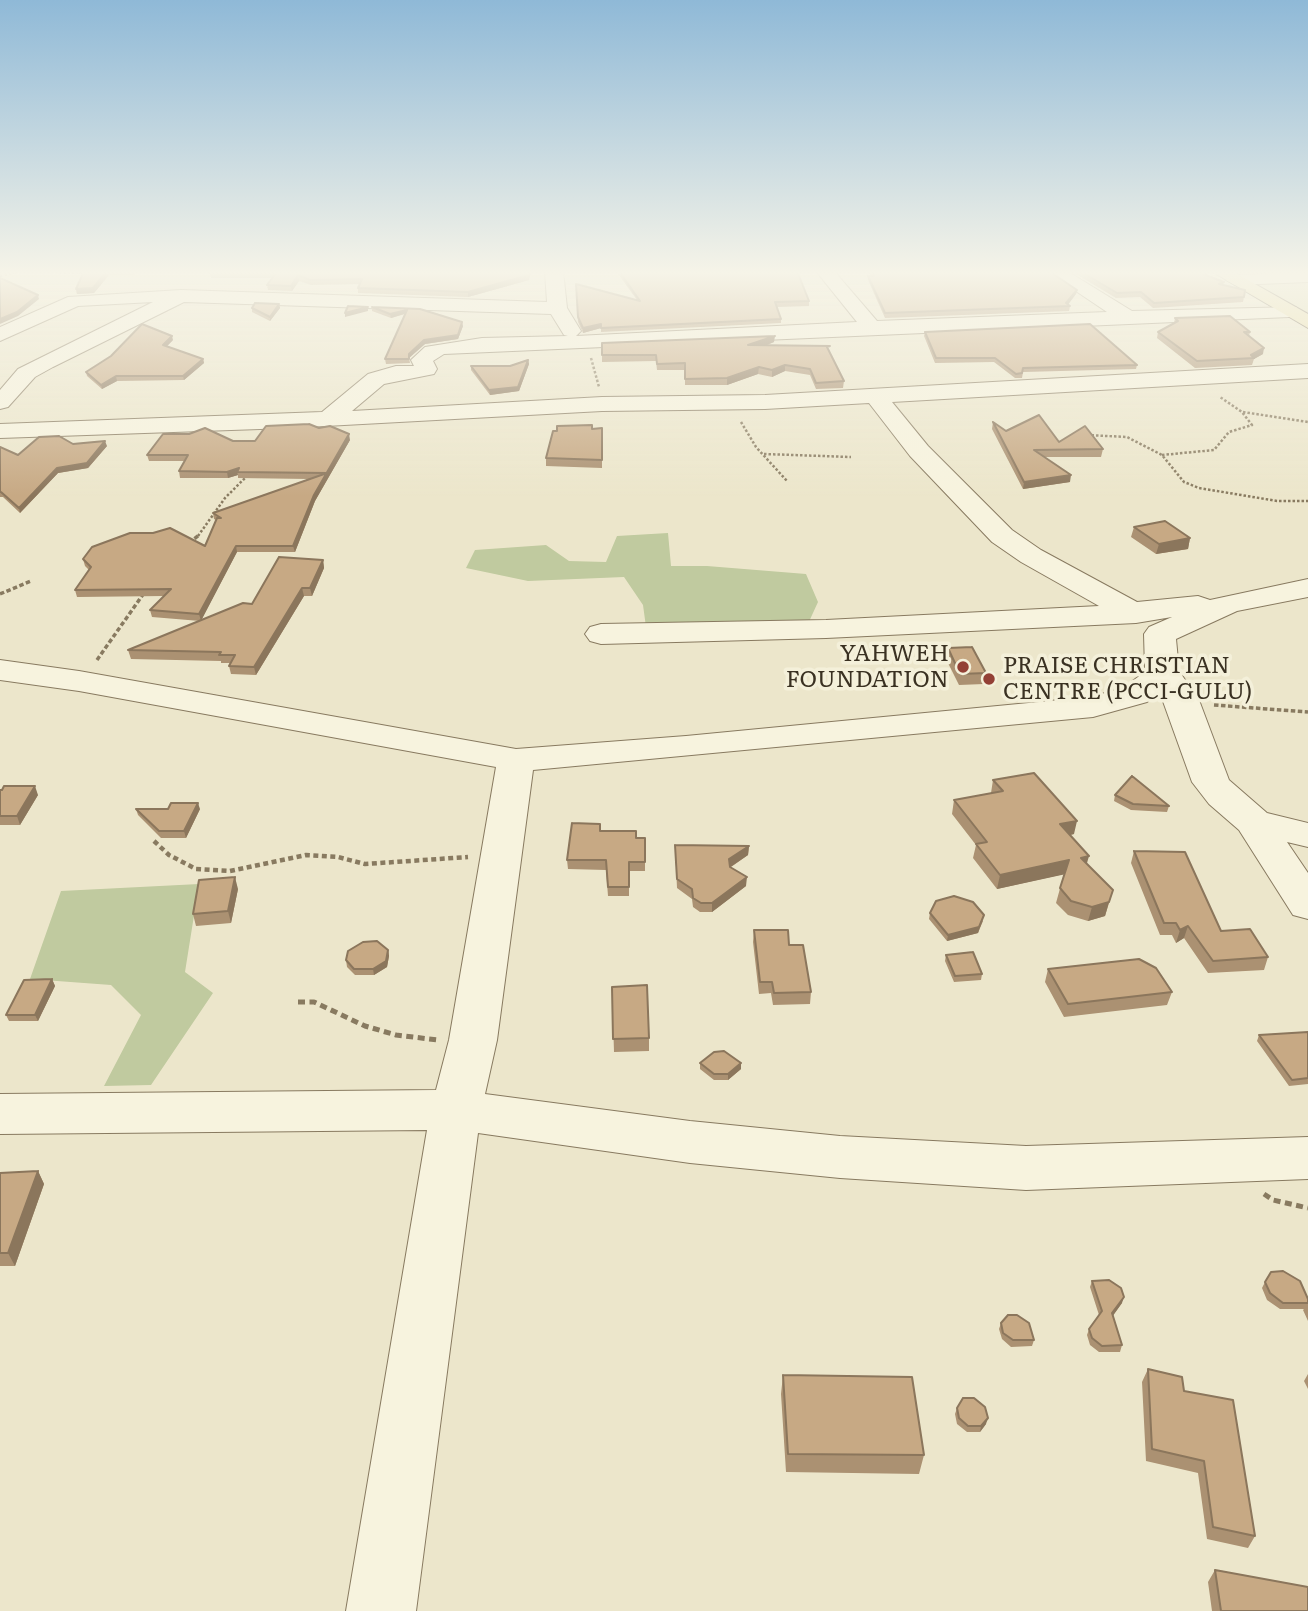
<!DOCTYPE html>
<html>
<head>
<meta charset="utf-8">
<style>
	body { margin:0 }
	canvas { display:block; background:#ece6cb }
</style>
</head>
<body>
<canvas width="1308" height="1611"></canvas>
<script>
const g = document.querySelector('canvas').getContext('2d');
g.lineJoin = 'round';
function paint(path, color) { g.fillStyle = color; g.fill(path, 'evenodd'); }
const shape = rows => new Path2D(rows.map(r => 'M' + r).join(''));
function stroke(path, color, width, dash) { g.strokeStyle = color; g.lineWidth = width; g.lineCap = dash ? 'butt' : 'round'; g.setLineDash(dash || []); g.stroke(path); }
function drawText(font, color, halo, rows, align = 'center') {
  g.font = font + ' Literata,serif'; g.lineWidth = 7; g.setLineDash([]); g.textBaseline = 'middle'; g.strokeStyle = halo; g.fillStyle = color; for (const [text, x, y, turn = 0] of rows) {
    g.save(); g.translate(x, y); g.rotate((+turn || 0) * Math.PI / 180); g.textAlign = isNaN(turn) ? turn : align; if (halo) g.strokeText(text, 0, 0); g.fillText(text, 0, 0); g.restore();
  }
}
const farmland = shape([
	[1230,271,1308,271,1308,316,1291,307]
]);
const green = shape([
	[668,533,671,566,707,566,806,574,818,602,807,626,646,627,643,605,624,577,528,581,466,568,475,550,546,545,569,561,606,562,617,536],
	[199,884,185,972,213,993,151,1085,104,1086,141,1015,111,985,30,979,61,891]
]);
const pathFar3 = shape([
	[23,271,89,273],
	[132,272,163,271],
	[0,276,23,271],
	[591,358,599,387],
	[1243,412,1308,422],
	[741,422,756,447,787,481],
	[1087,435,1127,437,1162,455,1184,482,1199,488,1277,501,1308,501],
	[764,454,851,457],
	[1162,455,1214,450,1229,432,1252,425,1242,412,1220,397],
	[198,536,225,498,249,474]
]);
const pathFar2 = shape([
	[189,543,199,535],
	[0,594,31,581],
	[97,660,144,593],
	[1214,705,1308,712]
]);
const pathFar1 = shape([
	[154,841,169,855,196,869,230,871,306,855,338,857,365,864,468,857]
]);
const path = shape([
	[298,1002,314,1002,365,1026,396,1035,438,1040],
	[1264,1194,1273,1200,1308,1208]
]);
const minor = shape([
	[545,271,563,271,567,308,581,331,576,336,857,322,816,271,834,271,877,321,1107,312,1046,271,1067,271,1132,311,1296,307,1299,311,1296,315,1289,317,444,354,433,361,437,369,434,374,384,384,352,411,602,397,765,395,1308,364,1308,378,892,402,928,446,1012,530,1041,550,1137,602,1198,596,1210,600,1308,579,1308,597,1237,611,1176,639,1179,671,1199,700,1229,780,1267,813,1308,823,1308,847,1287,842,1308,873,1308,919,1293,915,1239,830,1209,804,1192,782,1160,693,1147,702,1093,717,533,770,497,1040,485,1094,690,1121,840,1136,1026,1146,1308,1137,1308,1179,1026,1190,840,1178,690,1163,478,1133,416,1611,346,1611,427,1130,0,1134,0,1094,436,1090,449,1040,496,767,79,691,0,680,0,660,79,671,516,749,686,736,1091,697,1123,688,1138,677,1145,669,1144,634,1149,627,1172,617,1136,623,826,638,601,644,590,641,585,634,590,627,601,624,826,620,1099,606,1021,562,992,542,910,456,869,403,765,409,602,411,289,428,0,438,0,424,322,412,368,374,396,366,414,366,411,360,425,347,482,338,568,336,564,335,551,314,184,302,53,367,35,377,8,407,0,409,0,390,18,369,153,302,78,306,0,341,0,327,68,297,181,290,547,302,545,271],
	[1308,272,1308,282,1235,285,1226,280,1235,275,1308,272]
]);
const major = shape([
	[1211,271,1232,271,1308,314,1308,328,1211,271]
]);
const wall = shape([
	[84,271,139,271,134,275,109,275,94,293,77,294,76,289],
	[209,271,531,271,529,280,468,297,358,293,358,288,360,284,311,285,299,281,292,291,268,290,267,285,273,278,211,278],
	[616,271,797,271,809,301,809,306,777,307,781,319,781,323,601,332,601,328,583,333,578,322,576,284,637,300],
	[868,271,904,271,905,272,1077,290,1076,294,1068,304,1070,306,1069,311,885,318,868,280,868,276,871,276],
	[1071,271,1201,271,1207,276,1224,282,1223,285,1244,297,1243,302,1153,308,1140,297,1116,298],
	[279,304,280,308,270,321,252,312,252,308],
	[372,307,463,326,458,339,425,344,409,358,410,363,386,364,385,359,405,314,391,318,372,311],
	[1175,318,1250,332,1249,336,1263,354,1254,359,1252,365,1195,368,1157,338,1158,332,1174,323],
	[925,332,1137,365,1136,369,1023,372,1022,378,1015,378,994,362,935,363,924,336],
	[173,340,167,346,203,359,204,363,184,380,117,381,102,389,87,376,86,372],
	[774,342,765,346,829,351,844,381,843,388,816,389,810,375,785,371,772,377,758,374,727,385,685,385,685,370,657,370,656,361,602,362,602,343],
	[528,360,529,364,519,391,490,395,471,370,471,366,510,366],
	[993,422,1006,431,1059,442,1103,449,1101,457,1045,457,1070,482,1023,489,992,429],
	[602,428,602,468,546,466,546,458,557,431],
	[350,440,315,501,295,552,237,552,201,620,252,604,323,560,324,568,312,596,304,596,256,675,231,674,229,666,230,663,221,663,221,661,131,659,128,650,200,621,152,617,150,610,164,596,77,597,75,590,89,570,85,566,83,559,205,546,216,520,214,519,213,513,309,479,238,478,238,475,228,478,180,478,179,471,185,461,149,461,147,455,233,441],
	[73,444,107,446,88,468,58,473,20,513,3,497,0,497,0,447,18,455],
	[1134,527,1190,538,1188,549,1156,554,1131,537],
	[948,648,986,673,984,684,959,685,946,659],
	[993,780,1074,834,1070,835,1087,864,1113,890,1105,916,1088,921,1068,915,1056,903,1064,874,997,889,973,858,976,845,952,814,954,800,991,793],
	[0,790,38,795,20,825,0,825],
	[1115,795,1169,806,1167,812,1131,810,1114,801],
	[136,809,200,809,186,838,161,838,138,815],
	[600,824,601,831,636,838,645,838,645,871,629,871,629,896,608,896,606,870,568,869,567,860],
	[675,845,749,846,748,855,731,867,746,886,712,912,700,912,693,907,692,899,677,888],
	[1134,851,1221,931,1268,957,1264,970,1208,973,1184,938,1176,943,1172,935,1160,935,1131,863],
	[238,889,231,923,196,926,193,914],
	[930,913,983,921,978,933,947,941,929,919],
	[754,930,789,945,811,992,810,1004,773,1005,771,993,759,994,753,942],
	[388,950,389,956,387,967,374,975,355,975,347,967,346,960],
	[946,955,982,974,981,980,954,982,945,961],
	[1048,969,1172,992,1167,1005,1064,1017,1045,982],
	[52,979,55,986,38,1021,9,1021,6,1015],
	[612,987,649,1038,649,1051,614,1052],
	[1308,1032,1308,1084,1289,1086,1257,1041,1259,1035],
	[700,1063,741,1063,741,1069,728,1080,714,1080,700,1069],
	[38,1171,44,1184,15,1266,0,1266,0,1173],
	[1092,1281,1122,1303,1113,1315,1122,1345,1120,1352,1099,1352,1090,1345,1087,1335,1089,1329,1099,1315,1090,1287],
	[1265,1282,1308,1299,1308,1321,1303,1310,1304,1309,1280,1309,1267,1300,1262,1288],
	[1001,1323,1034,1340,1032,1346,1011,1347,1002,1339,999,1329],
	[1148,1369,1184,1391,1255,1536,1248,1548,1207,1539,1198,1473,1146,1461,1142,1382],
	[1308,1374,1308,1389,1304,1381],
	[783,1375,924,1455,919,1474,786,1472,781,1394],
	[957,1408,986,1424,980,1432,967,1432,957,1424,955,1414],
	[1215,1570,1308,1611,1212,1611,1208,1582]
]);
const shadedWall = shape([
	[107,271,109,275,94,293,77,294,76,289],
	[531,271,529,280,468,297,468,292],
	[298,275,299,281,292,291,291,286],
	[1077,290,1076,294,1067,306,1066,303],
	[38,295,39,299,18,316,0,324,0,319],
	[279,304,280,308,270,321,270,317],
	[368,307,368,311,345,317,345,313],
	[407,310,407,313,391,318,390,314],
	[462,322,463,326,458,339,425,344,409,358,409,354,424,340],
	[601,324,601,328,583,333,583,328],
	[172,336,173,340,164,349,163,345],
	[775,336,774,342,748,352,748,345],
	[1264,348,1263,354,1254,359,1254,358,1251,355],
	[203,359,204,363,184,380,183,376],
	[528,360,529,364,519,391,490,395,489,390],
	[785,365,785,371,772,377,772,370],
	[759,367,758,374,727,385,727,378],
	[116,376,117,381,102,389,101,385],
	[349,434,350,440,315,501,295,552,293,546,314,495],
	[105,441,107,446,88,468,58,473,20,513,19,508,57,468],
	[239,468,237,472,238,475,228,478,227,472],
	[1071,475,1070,482,1023,489,1024,482],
	[1190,538,1188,549,1156,554,1159,544],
	[236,546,237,552,201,621,199,614],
	[323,560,324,568,312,596,310,588],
	[302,588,304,596,256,675,254,667],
	[35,786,38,795,20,825,17,816],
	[198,803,200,809,186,838,184,831],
	[1077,821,1074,834,1057,838,1060,824],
	[749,846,748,855,729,868,729,859],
	[1089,856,1085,870,1081,858],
	[1069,860,1066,874,997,889,1000,875],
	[235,877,238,889,231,923,228,911],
	[747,877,746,886,712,912,712,903],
	[1109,902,1105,916,1088,921,1092,907],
	[984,915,978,933,947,941,948,935],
	[1188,926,1184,938,1176,943,1180,930],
	[388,950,389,956,387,967,374,975,373,969],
	[52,979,55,986,38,1021,35,1015],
	[741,1063,741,1069,728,1080,728,1074],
	[38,1171,44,1184,15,1266,8,1253],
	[1124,1297,1122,1303,1110,1320,1112,1313],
	[988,1418,986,1424,980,1432,981,1426]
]);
const building = shape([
	[84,271,107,271,93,288,76,289,84,271],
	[212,271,530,271,529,275,468,292,358,288,362,279,310,280,298,275,291,286,267,285,276,273,210,273,212,271],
	[619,271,797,271,809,301,775,302,781,319,601,328,601,324,583,328,578,317,576,284,640,301,619,271],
	[871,271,904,271,905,272,919,271,1049,271,1077,290,1066,303,1070,306,885,313,868,276,874,276,871,271],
	[1080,271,1201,271,1208,272,1203,274,1224,282,1219,284,1245,290,1244,297,1154,303,1141,292,1117,293,1080,271],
	[0,278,38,295,17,312,0,319,0,278],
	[255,303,279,304,270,317,252,308,255,303],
	[348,306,368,307,345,313,348,306],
	[372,307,420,309,462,322,458,335,424,340,409,354,409,359,385,359,407,310,390,314,372,307],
	[1230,316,1250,332,1244,332,1264,348,1251,355,1254,358,1197,361,1158,332,1178,321,1175,318,1230,316],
	[142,324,172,336,163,345,203,359,183,376,116,376,101,385,86,372,111,356,142,324],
	[1090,324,1137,365,1023,368,1022,373,1016,374,995,358,936,358,925,332,1090,324],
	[775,336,748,345,830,346,827,347,844,381,816,383,810,369,785,365,772,370,759,367,727,378,685,379,685,363,657,364,656,355,602,355,602,343,775,336],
	[528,360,518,387,489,390,471,366,510,366,528,360],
	[1039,415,1059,442,1085,426,1103,449,1034,450,1071,475,1024,482,993,422,1006,431,1039,415],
	[309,424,319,428,330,426,349,434,314,495,293,546,236,546,199,614,150,610,171,589,75,590,91,567,83,559,92,547,130,533,153,533,170,528,205,546,217,518,221,518,213,513,327,473,237,472,239,468,227,472,179,471,188,455,147,455,163,434,189,434,205,428,233,441,255,441,266,426,309,424],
	[592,425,592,429,602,428,602,460,546,458,553,431,557,431,557,426,592,425],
	[59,436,73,444,105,441,87,463,57,468,19,508,1,492,0,492,0,447,18,455,39,437,59,436],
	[1165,521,1190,538,1159,544,1134,527,1165,521],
	[279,557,323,560,310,588,302,588,254,667,229,666,235,655,219,655,221,652,128,650,243,603,252,604,279,557],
	[972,647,986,673,960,674,948,648,972,647],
	[1034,773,1077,821,1060,824,1089,856,1081,858,1113,890,1109,902,1092,907,1071,901,1060,888,1069,860,1000,875,976,844,987,842,954,800,1003,791,993,780,1034,773],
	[1132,776,1169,806,1133,804,1115,795,1132,776],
	[4,786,35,786,17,816,0,816,0,790,2,790,4,786],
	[171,803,198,803,184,831,159,831,136,809,168,809,171,803],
	[572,823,600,824,600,831,636,831,636,838,645,838,645,862,629,862,629,887,608,887,606,860,567,860,572,823],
	[675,845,749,846,729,859,730,867,747,877,712,903,701,903,693,898,692,889,677,879,675,845],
	[1134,851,1185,852,1221,931,1250,929,1268,957,1213,961,1188,926,1180,930,1176,923,1164,923,1134,851],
	[235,877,228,911,193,914,199,880,235,877],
	[954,896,973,902,984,915,979,927,948,935,930,913,936,901,954,896],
	[754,930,788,930,789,945,803,945,811,992,774,993,772,982,760,982,754,930],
	[377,941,388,950,386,961,373,969,354,969,346,960,348,951,363,942,377,941],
	[973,952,982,974,955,976,946,955,973,952],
	[1139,959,1156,968,1172,992,1068,1004,1048,969,1139,959],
	[52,979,35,1015,6,1015,24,980,52,979],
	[647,985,649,1038,613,1039,612,987,647,985],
	[1308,1032,1308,1078,1292,1080,1259,1035,1308,1032],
	[724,1051,741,1063,728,1074,714,1074,700,1063,714,1052,724,1051],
	[38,1171,8,1253,0,1253,0,1173,38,1171],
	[1283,1271,1300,1281,1308,1299,1308,1303,1283,1303,1270,1293,1265,1282,1271,1272,1283,1271],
	[1109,1280,1121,1288,1124,1297,1112,1313,1122,1345,1102,1346,1092,1338,1089,1329,1102,1311,1092,1281,1109,1280],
	[1008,1315,1017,1315,1029,1323,1034,1340,1013,1340,1003,1333,1001,1323,1008,1315],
	[1148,1369,1182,1377,1184,1391,1233,1400,1255,1536,1213,1527,1204,1461,1152,1449,1148,1369],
	[783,1375,912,1377,924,1455,788,1454,783,1375],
	[963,1398,974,1398,985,1407,988,1418,981,1426,968,1426,959,1418,957,1408,963,1398],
	[1215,1570,1308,1587,1308,1611,1221,1611,1215,1570]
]);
const markers = [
	[963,667,7,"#934035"],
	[989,679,7,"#934035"]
];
const poiNames = [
	["YAHWEH",949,654],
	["FOUNDATION",949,680],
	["PRAISE CHRISTIAN",1003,666,"left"],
	["CENTRE (PCCI-GULU)",1003,692,"left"]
];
paint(farmland, '#e1e0b9');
paint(green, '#c0ca9f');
stroke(minor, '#887a60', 2);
stroke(major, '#574834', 2);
stroke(pathFar3, '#887a60', 2.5, [2.5, 2]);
stroke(pathFar2, '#887a60', 3.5, [4.5, 2.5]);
stroke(pathFar1, '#887a60', 4.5, [5, 3.5]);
stroke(path, '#887a60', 5, [7, 4.5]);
paint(minor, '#f7f3de');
paint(major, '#ebdfa7');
paint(wall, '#ab9172');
paint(shadedWall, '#8b765c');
paint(building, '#c7a984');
stroke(building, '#8b765c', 2);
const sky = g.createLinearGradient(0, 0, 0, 496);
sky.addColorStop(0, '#8fb9d7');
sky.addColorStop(0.55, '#f6f4e8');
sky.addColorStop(1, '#f6f4e800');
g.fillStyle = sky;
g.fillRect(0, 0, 1308, 496);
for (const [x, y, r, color] of markers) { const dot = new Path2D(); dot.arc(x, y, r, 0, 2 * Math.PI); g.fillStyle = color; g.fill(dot); stroke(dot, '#f4f0da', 2.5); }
drawText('23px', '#3a3122', '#f4f0da', poiNames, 'right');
</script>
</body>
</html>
